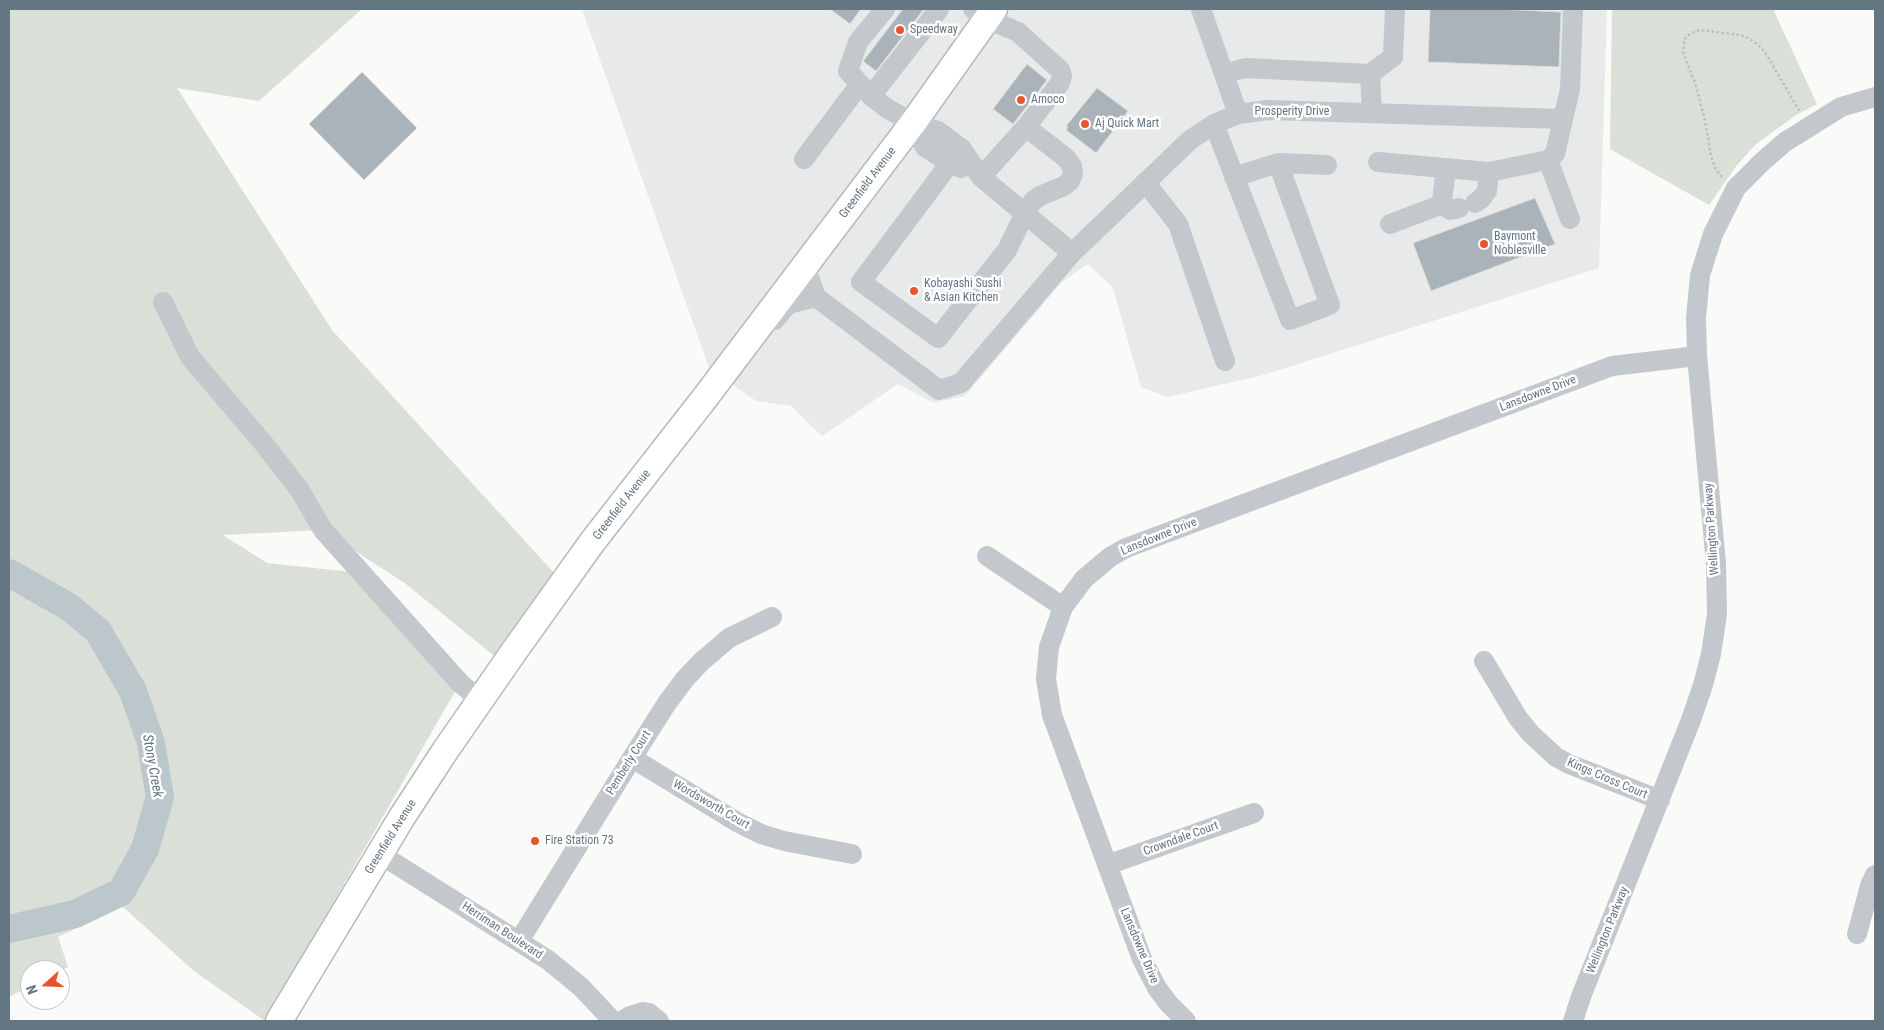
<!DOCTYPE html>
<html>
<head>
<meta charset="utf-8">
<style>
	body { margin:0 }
	#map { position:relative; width:1884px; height:1030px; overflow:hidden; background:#fafaf8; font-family:"Roboto Condensed",sans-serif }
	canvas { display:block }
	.frame { position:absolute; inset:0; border:10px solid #657683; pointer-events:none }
	.north { position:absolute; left:20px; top:960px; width:50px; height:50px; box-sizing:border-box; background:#fff; border:1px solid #c1c8cd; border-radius:50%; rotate:250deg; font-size:14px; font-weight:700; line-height:20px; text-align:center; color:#657683 }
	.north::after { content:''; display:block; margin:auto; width:18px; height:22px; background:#e4572e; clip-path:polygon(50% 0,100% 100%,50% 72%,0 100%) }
</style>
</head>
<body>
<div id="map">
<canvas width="1884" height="1030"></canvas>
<div class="frame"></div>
<div class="north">N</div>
</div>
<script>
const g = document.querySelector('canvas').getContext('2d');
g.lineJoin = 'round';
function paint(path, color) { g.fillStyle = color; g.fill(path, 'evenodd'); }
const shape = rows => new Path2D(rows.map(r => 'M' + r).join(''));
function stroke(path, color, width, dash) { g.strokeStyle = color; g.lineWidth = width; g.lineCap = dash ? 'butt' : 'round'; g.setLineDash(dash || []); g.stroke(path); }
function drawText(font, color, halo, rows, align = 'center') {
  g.font = font + ' "Roboto Condensed",sans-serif'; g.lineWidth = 5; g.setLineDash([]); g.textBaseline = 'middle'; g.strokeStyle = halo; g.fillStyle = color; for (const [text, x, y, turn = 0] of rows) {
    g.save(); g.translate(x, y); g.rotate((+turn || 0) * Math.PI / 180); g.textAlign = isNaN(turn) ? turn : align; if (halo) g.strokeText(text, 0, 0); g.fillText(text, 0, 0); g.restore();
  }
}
const built = shape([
	[582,9,1607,9,1599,268,1267,374,1168,397,1141,387,1113,288,1088,264,1062,282,965,396,934,403,898,384,822,436,791,406,756,401,709,368]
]);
const green = shape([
	[9,9,362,9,259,101,177,88,332,330,556,575,498,659,406,584,323,530,223,535,267,563,361,573,460,683,265,1021,194,971,122,906,58,937,68,967,60,971,30,970,30,986,9,997],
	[1612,9,1773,9,1817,104,1796,115,1755,145,1737,165,1709,205,1610,149]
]);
const river = shape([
	[9,573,69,607,98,631,133,691,151,743,160,797,145,849,121,892,75,914,9,929]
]);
const building = shape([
	[830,9,861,9,850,24,830,9],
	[903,9,924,9,876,71,864,62,864,60,903,9],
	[1430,9,1498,9,1561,12,1559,67,1428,62,1430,9],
	[1027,64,1047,80,1013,124,993,109,1027,64],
	[362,72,417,128,364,180,309,124,362,72],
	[1097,88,1128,111,1096,153,1066,130,1068,127,1066,126,1097,88],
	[1535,198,1555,244,1431,291,1413,243,1535,198]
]);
const path = shape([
	[1722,177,1716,170,1711,156,1705,120,1695,83,1683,52,1685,39,1691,33,1700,30,1740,35,1750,39,1757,44,1765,52,1800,112]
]);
const minor = shape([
	[885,9,858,42,848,71,871,96,888,109,913,123,938,131,962,149,981,177,1072,253,1190,140,1214,124,1238,114,1268,110,1562,119],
	[973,9,987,19,1018,32,1060,70,1062,76,1060,83,1026,127,981,177],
	[1201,9,1238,114],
	[1224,74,1245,68,1370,74],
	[871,96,939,9],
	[1372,113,1370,74,1393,57,1395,9],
	[913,123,925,147,950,163,961,168],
	[1214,124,1290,320,1330,305,1278,163,1234,177],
	[804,159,860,84],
	[1548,160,1570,219],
	[1378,162,1489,172,1548,160,1555,154,1570,89,1573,9],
	[950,163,861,282,938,338,1007,250,1025,213,1033,201,1040,196,1064,186,1070,181,1073,174,1072,166,1066,158,1026,127],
	[1278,163,1327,165],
	[1446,169,1442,200,1443,204,1450,210,1459,208],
	[1145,182,1178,224,1225,361],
	[1475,203,1481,199,1487,191,1489,172],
	[1390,224,1443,204],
	[805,266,816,297,939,390,961,383,1072,253],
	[163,302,190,357,264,444,299,489,323,530,460,683,480,700],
	[775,320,788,304,816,297],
	[987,556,1063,607],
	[1484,661,1518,718,1531,734,1556,757,1569,764,1660,800],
	[632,758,737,822,761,834,784,841,852,854],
	[380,854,548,960,581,987,613,1021],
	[1107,865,1254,813],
	[1857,934,1870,886,1875,875],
	[519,941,632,758,667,703,685,679,701,662,729,638,772,617],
	[622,1021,630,1016,643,1012,649,1013,659,1021],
	[1186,1021,1169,1004,1157,988,1142,959,1052,715,1046,679,1049,647,1063,607,1084,579,1110,557,1126,548,1612,366,1697,356],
	[1573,1021,1582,994,1691,720,1703,685,1711,654,1717,614,1716,564,1697,356,1696,318,1700,275,1713,234,1736,188,1763,161,1785,142,1841,107,1875,97]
]);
const major = shape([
	[279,1021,402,817,445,751,515,650,593,541,704,399,913,123,994,9]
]);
const markers = [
	[900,30,5,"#e4572e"],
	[1021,100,5,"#e4572e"],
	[1085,124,5,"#e4572e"],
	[1484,244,5,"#e4572e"],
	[914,291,5,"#e4572e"],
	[535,841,5,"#e4572e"]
];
const poiNames = [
	["Speedway",910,30],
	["Amoco",1031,100],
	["Aj Quick Mart",1095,124],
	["Baymont",1494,237],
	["Noblesville",1494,251],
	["Kobayashi Sushi",924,284],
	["& Asian Kitchen",924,298],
	["Fire Station 73",545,841]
];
const streetNames = [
	["Prosperity Drive",1292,112],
	["Greenfield Avenue",868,183,-53],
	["Lansdowne Drive",1538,394,-21],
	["Greenfield Avenue",622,505,-52],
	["Wellington Parkway",1712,529,-94],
	["Lansdowne Drive",1159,537,-22],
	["Pemberly Court",629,763,-58],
	["Kings Cross Court",1607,779,23],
	["Wordsworth Court",711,805,30],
	["Greenfield Avenue",391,837,-58],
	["Crowndale Court",1181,839,-20],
	["Wellington Parkway",1608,930,-68],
	["Herriman Boulevard",502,931,33],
	["Lansdowne Drive",1139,946,67]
];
const waterNames = [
	["Stony Creek",152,766,80]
];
paint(built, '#e8e9e9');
paint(green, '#dadfd7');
stroke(river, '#bbc7cb', 28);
paint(building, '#aab3b9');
stroke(building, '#dcdcda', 1);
stroke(major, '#b5babe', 29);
stroke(path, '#bbbfc2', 2.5, [2.5, 2.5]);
stroke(minor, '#c3c8cc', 20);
stroke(major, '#fff', 26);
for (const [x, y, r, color] of markers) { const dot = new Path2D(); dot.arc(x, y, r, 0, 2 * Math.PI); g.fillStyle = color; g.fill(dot); stroke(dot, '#fff', 2); }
drawText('12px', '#657683', '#fff', poiNames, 'left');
drawText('12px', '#657683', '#fff', streetNames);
drawText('italic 14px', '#60757c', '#fff', waterNames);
</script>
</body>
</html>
